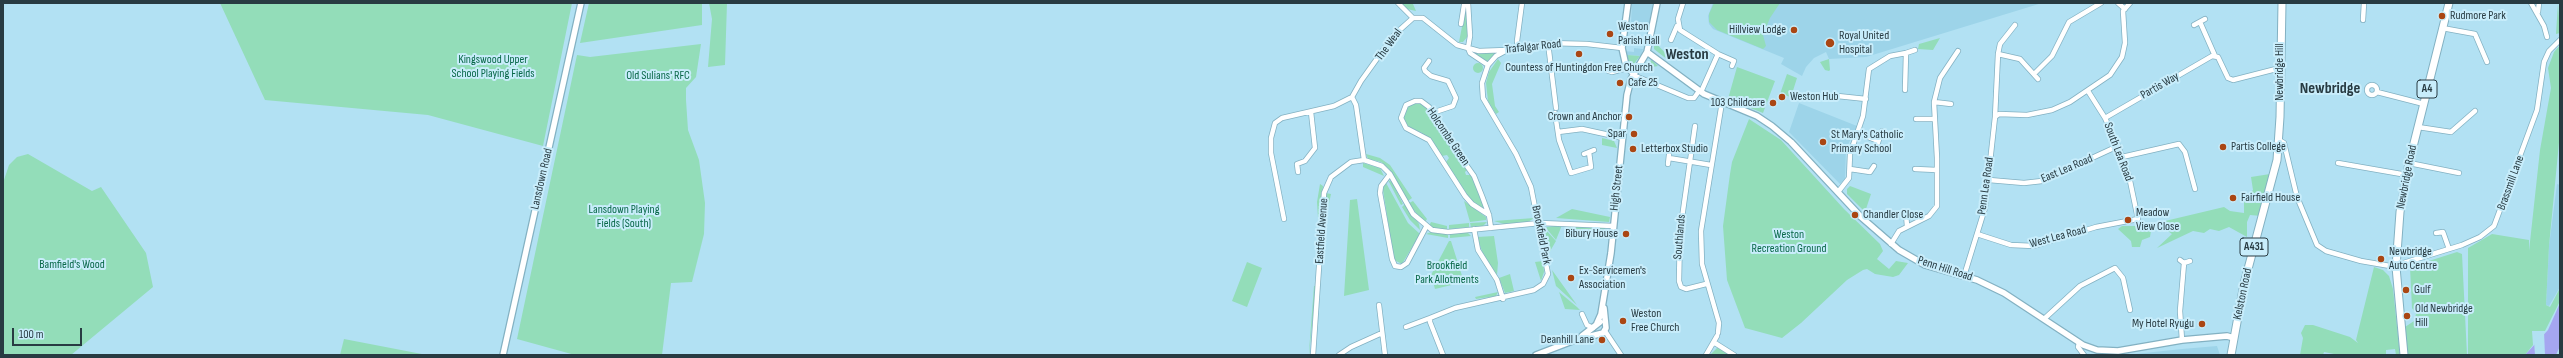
<!DOCTYPE html>
<html>
<head>
<meta charset="utf-8">
<style>
	body { margin:0 }
	#map { position:relative; width:2563px; height:358px; overflow:hidden; background:#b2e1f3; font-family:"Sofia Sans Condensed",sans-serif }
	canvas { display:block }
	.frame { position:absolute; inset:0; border:4px solid #283b42; pointer-events:none }
	.scale { position:absolute; left:12px; top:328px; width:70px; height:18px; box-sizing:border-box; border:2px solid #283b42; border-top:0; padding-left:5px; font-size:12px; line-height:14px; white-space:nowrap; color:#283b42; -webkit-text-stroke:3px #c8edfb; paint-order:stroke }
</style>
</head>
<body>
<div id="map">
<canvas width="2563" height="358"></canvas>
<div class="frame"></div>
<div class="scale">100 m</div>
</div>
<script>
const g = document.querySelector('canvas').getContext('2d');
g.lineJoin = 'round';
function paint(path, color) { g.fillStyle = color; g.fill(path, 'evenodd'); }
const shape = rows => new Path2D(rows.map(r => 'M' + r).join(''));
function stroke(path, color, width, dash) { g.strokeStyle = color; g.lineWidth = width; g.lineCap = dash ? 'butt' : 'round'; g.setLineDash(dash || []); g.stroke(path); }
function drawText(font, color, halo, rows, align = 'center') {
  g.font = font + ' "Sofia Sans Condensed",sans-serif'; g.lineWidth = 4; g.setLineDash([]); g.textBaseline = 'middle'; g.strokeStyle = halo; g.fillStyle = color; for (const [text, x, y, turn = 0] of rows) {
    g.save(); g.translate(x, y); g.rotate((+turn || 0) * Math.PI / 180); g.textAlign = isNaN(turn) ? turn : align; if (halo) g.strokeText(text, 0, 0); g.fillText(text, 0, 0); g.restore();
  }
}
const built = shape([
	[1632,3,1653,3,1648,28,1629,28,1629,22,1631,22],
	[1713,3,2042,3,1866,57,1829,59,1826,52,1814,58,1806,67,1802,76,1781,64,1784,58,1713,29,1709,24,1708,16],
	[1634,48,1643,49,1641,56,1626,55,1625,51,1634,52],
	[1799,103,1857,126,1846,149,1845,179,1840,184,1789,132],
	[2557,184,2560,185,2560,287,2549,306,2546,305,2549,246],
	[2217,346,2220,355,2126,355,2182,349]
]);
const green = shape([
	[220,3,572,3,543,146,428,115,265,100],
	[589,3,702,3,702,25,580,43],
	[709,3,727,3,725,65,708,67,712,19],
	[1401,3,1413,4,1416,11,1407,9],
	[1714,3,1780,3,1770,18,1763,35,1766,46,1763,49,1717,30,1709,22,1709,14],
	[2558,3,2560,33,2556,34],
	[1466,6,1468,36,1463,42,1459,42],
	[1940,38,1933,50,1918,49,1919,44],
	[1654,41,1669,57,1668,60,1654,49],
	[701,44,696,77,686,88,686,100,688,130,699,160,705,203,704,234,692,282,671,283,662,355,575,355,517,339,577,55,590,57],
	[2560,45,2560,132,2549,246,2546,305,2550,307,2560,288,2560,301,2545,331,2532,331,2533,345,2525,355,2468,355,2468,248,2492,234,2529,240,2529,251,2540,150,2551,88,2548,68,2554,52],
	[1472,52,1484,53,1496,53,1487,62],
	[1627,55,1640,56,1633,65,1629,63],
	[1498,59,1501,63,1492,84,1495,106,1499,112,1496,114,1488,101,1486,83,1489,72],
	[1829,59,1830,70,1829,71,1825,70,1820,62],
	[1652,60,1658,66,1642,69,1646,63],
	'1473 68a5 5 0 1 1 10 0a5 5 0 1 1-10 0Z',
	[1737,67,1775,81,1763,113,1728,99],
	[1787,74,1797,78,1791,97,1780,94],
	[1419,102,1428,107,1435,124,1467,170,1465,172,1466,175,1472,175,1485,211,1475,205,1462,189,1446,162,1449,158,1447,155,1442,156,1422,133,1406,126,1403,118,1407,106],
	[1749,119,1781,140,1844,209,1880,244,1883,251,1877,259,1889,269,1896,261,1908,263,1899,275,1893,277,1875,274,1867,269,1863,270,1847,280,1801,323,1782,338,1745,328,1727,280,1723,226,1730,174,1732,162],
	[1602,138,1614,141,1617,148,1602,145],
	[28,154,92,191,101,187,146,253,153,287,71,355,3,355,3,183,9,165,17,157],
	[1366,154,1380,158,1390,165,1412,198,1408,201,1389,169,1381,162,1368,159],
	[1363,163,1380,168,1384,176,1363,167],
	[2270,174,2261,216,2250,215,2247,222,2247,237,2229,227,2219,231,2210,229,2204,233,2193,231,2157,248,2172,234,2165,229,2157,227,2151,231,2150,237,2142,240,2140,247,2132,247,2131,241,2118,229,2122,226,2144,226,2224,207,2230,211,2244,213,2244,201,2253,190,2251,177],
	[1388,180,1392,182,1403,204,1401,205],
	[1385,181,1408,223,1420,234,1402,264,1394,260,1383,190],
	[1320,184,1323,186,1319,233,1317,202],
	[1850,186,1871,194,1865,212,1847,194,1847,189],
	[1326,193,1331,194,1326,217,1324,212],
	[1357,199,1369,290,1344,296,1350,200],
	[1413,201,1427,219,1424,224,1409,203],
	[1464,201,1486,217,1486,220,1470,222],
	[1405,204,1419,224,1420,230,1410,220,1402,207],
	[1572,209,1610,217,1609,222,1556,218],
	[1534,218,1528,222,1504,224,1494,221],
	[1431,222,1447,226,1447,230,1432,228,1429,226],
	[1487,222,1483,226,1471,227,1470,223],
	[1469,223,1469,227,1449,229,1449,225],
	[1562,225,1556,240,1546,228,1547,227],
	[1563,225,1605,228,1608,235,1576,234],
	[1545,229,1556,241,1549,253,1544,230],
	[1431,232,1448,234,1448,238,1426,234],
	[1467,232,1471,236,1450,238,1450,234],
	[1494,236,1498,263,1497,275,1483,254,1477,237],
	[1449,241,1451,241,1464,282,1435,289,1431,275],
	[2457,252,2462,254,2467,355,2407,355,2405,327,2414,321,2416,314,2412,308,2410,267],
	[1543,261,1544,272,1541,281,1535,262],
	[1247,262,1262,268,1247,307,1232,301],
	[2374,267,2383,270,2389,276,2393,289,2400,355,2396,355,2395,349,2386,350,2386,355,2339,355,2324,352,2323,355,2300,355,2303,338,2301,333,2305,325,2313,325,2350,337,2358,343,2356,340],
	[1552,270,1577,305,1556,286],
	[1510,274,1514,291,1505,293,1499,278],
	[1314,286,1316,286,1309,355,1309,352],
	[1498,292,1496,296,1476,299,1475,297],
	[1559,292,1577,307,1580,310,1565,309],
	[344,339,427,355,340,355],
	[1717,348,1718,348,1729,355,1710,355]
]);
const water = shape([
	[2560,303,2560,346,2556,355,2525,355,2548,330]
]);
const pier = shape([
	[2544,332,2545,355,2535,355,2534,341]
]);
const minor = shape([
	[1398,3,1413,18],
	[1683,3,1678,19,1680,30,1718,54,1701,92],
	[2118,3,2125,9],
	[2531,3,2544,26,2547,37],
	[2538,12,2539,3],
	[2363,20,2364,3],
	[2200,22,2215,56],
	[1461,24,1464,5],
	[2015,25,2000,44,1998,54,2020,59,2038,79],
	[2194,25,2205,19],
	[2442,28,2475,34,2487,62],
	[1671,40,1677,26],
	[1548,43,1556,108],
	[1468,48,1470,36,1468,3],
	[1468,48,1470,53,1488,65],
	[1518,48,1517,41,1522,3],
	[1906,53,1915,50],
	[1718,54,1734,61,1732,66],
	[1429,61,1424,68,1425,71,1431,76,1448,81,1456,98,1453,106,1432,113],
	[1606,70,1612,72,1627,68],
	[2034,74,2052,56,2069,22,2101,3],
	[1633,75,1688,98,1694,98,1699,91],
	'2367 90a5 5 0 1 1 10 0a5 5 0 1 1-10 0Z',
	[2377,92,2424,104],
	[1828,95,1866,99],
	[1934,102,1951,104],
	[1555,113,1559,140,1571,173,1591,167,1589,152],
	[1995,117,1998,54],
	[2105,118,2212,56,2218,57,2228,78,2233,80,2280,68],
	[1916,119,1933,119],
	[1695,126,1680,232,1679,281,1681,287,1686,289,1706,284],
	[2418,127,2451,132,2475,111],
	[1558,132,1582,129,1623,138],
	[1858,133,1878,141],
	[2279,140,2284,143,2297,197,2317,245,2326,251,2361,261,2396,267],
	[1876,148,1882,131],
	[1584,154,1594,150],
	[2122,157,2179,144,2185,152,2195,189],
	[1669,158,1711,165],
	[1364,160,1356,105,1352,97,1361,81,1394,35,1413,18,1423,18,1457,45,1479,51,1507,50,1548,43,1587,44,1622,48],
	[2338,163,2407,175],
	[2409,163,2459,173],
	[1668,164,1669,155],
	[1850,169,1870,172,1874,166],
	[1915,169,1937,170],
	[1298,172,1297,164,1305,161,1315,148,1311,112],
	[1390,174,1381,186,1380,193,1392,259,1395,266,1401,267,1407,263,1426,227],
	[1989,180,2024,183,2042,181,2118,146],
	[1838,192,1849,178,1850,154,1863,116,1869,69,1890,56,1906,53,1905,90],
	[1489,215,1472,204,1465,196,1429,140,1406,128,1401,118,1406,105,1415,101,1421,101,1429,107,1437,124,1474,176,1482,196,1489,215,1491,228],
	[1284,219,1271,153,1271,138,1275,123,1282,118,1334,106,1352,97],
	[1907,226,1906,214,1912,215],
	[1474,229,1478,250,1497,280,1503,299],
	[2436,233,2443,232,2449,249],
	[1977,234,2011,245,2034,246,2096,227,2138,219,2129,176,2118,146,2105,118,2088,91],
	[1891,244,1899,231,1929,216,1937,206,1937,158,1934,102,1940,78,1958,51],
	[2180,260,2184,263,2190,261],
	[2397,265,2462,245,2480,237,2494,226,2537,110,2544,62,2549,51,2560,40],
	[1964,276,1985,208,1995,117,1999,114,2027,115,2052,110,2070,102,2110,75,2122,57,2125,43,2123,11,2130,3],
	[1379,305,1385,355],
	[1582,314,1587,325,1593,328],
	[2044,319,2080,286,2115,268,2123,278,2130,310],
	[1406,327,1430,318],
	[1605,331,1621,355],
	[1718,333,1719,323,1702,264,1701,231,1722,102],
	[2182,340,2180,311,2184,263],
	[1715,343,1734,355],
	[2079,343,2078,347,2084,355],
	[1313,355,1324,193,1331,177,1351,162,1364,160,1382,166,1390,174,1413,214,1432,230,1448,232,1540,223,1613,226],
	[1339,355,1351,347,1382,333],
	[1443,355,1430,322,1430,318,1455,308,1534,290,1543,284,1548,274,1531,187,1516,154,1483,98,1482,83,1488,65,1496,56,1507,50],
	[1706,355,1717,336]
]);
const tertiary = shape([
	[1628,3,1622,48,1626,66,1634,74],
	[1647,52,1704,94,1757,116,1772,126,1791,142,1861,217,1899,250,1925,265,1977,280,2004,293,2083,345,2097,350,2118,351,2182,340,2227,336,2234,338],
	[1597,323,1601,314,1611,253,1627,95,1631,79,1647,52,1657,3],
	[1582,336,1600,322],
	[503,355,581,3],
	[1536,355,1575,340,1603,333,1606,328,1604,308]
]);
const primary = shape([
	[2231,355,2244,284,2277,160,2280,117,2282,3],
	[2404,355,2396,267,2400,212,2409,163,2449,3]
]);
const markers = [
	[2442,16,4,"#aa4613"],
	[1794,30,4,"#aa4613"],
	[1610,34,4,"#aa4613"],
	[1830,43,5,"#aa4613"],
	[1579,54,4,"#aa4613"],
	[1620,83,4,"#aa4613"],
	[1782,97,4,"#aa4613"],
	[1773,103,4,"#aa4613"],
	[1629,117,4,"#aa4613"],
	[1634,134,4,"#aa4613"],
	[1823,142,4,"#aa4613"],
	[2223,147,4,"#aa4613"],
	[1633,149,4,"#aa4613"],
	[2233,198,4,"#aa4613"],
	[1855,215,4,"#aa4613"],
	[2128,220,4,"#aa4613"],
	[1626,234,4,"#aa4613"],
	[2381,259,4,"#aa4613"],
	[1571,278,4,"#aa4613"],
	[2406,290,4,"#aa4613"],
	[2407,316,4,"#aa4613"],
	[1623,321,4,"#aa4613"],
	[2202,324,4,"#aa4613"],
	[1602,340,4,"#aa4613"]
];
const shields = [
	[2427,89,20],
	[2254,247,28]
];
const shieldNames = [
	["A4",2427,89],
	["A431",2254,247]
];
const poiNames = [
	["Rudmore Park",2450,16],
	["Weston",1618,27],
	["Parish Hall",1618,41],
	["Hillview Lodge",1786,30,"right"],
	["Royal United",1839,36],
	["Hospital",1839,50],
	["Countess of Huntingdon Free Church",1579,68,"center"],
	["Cafe 25",1628,83],
	["Weston Hub",1790,97],
	["103 Childcare",1765,103,"right"],
	["Crown and Anchor",1621,117,"right"],
	["Spar",1626,134,"right"],
	["St Mary's Catholic",1831,135],
	["Primary School",1831,149],
	["Partis College",2231,147],
	["Letterbox Studio",1641,149],
	["Fairfield House",2241,198],
	["Meadow",2136,213],
	["View Close",2136,227],
	["Chandler Close",1863,215],
	["Bibury House",1618,234,"right"],
	["Newbridge",2389,252],
	["Auto Centre",2389,266],
	["Ex-Servicemen's",1579,271],
	["Association",1579,285],
	["Gulf",2414,290],
	["Old Newbridge",2415,309],
	["Hill",2415,323],
	["Weston",1631,314],
	["Free Church",1631,328],
	["My Hotel Ryugu",2194,324,"right"],
	["Deanhill Lane",1594,340,"right"]
];
const streetNames = [
	["The Weal",1389,45,-54],
	["Trafalgar Road",1533,47,-6],
	["Newbridge Hill",2280,72,-90],
	["Partis Way",2160,86,-30],
	["Holcombe Green",1448,137,56],
	["South Lea Road",2118,152,69],
	["East Lea Road",2067,169,-23],
	["Newbridge Road",2407,177,-79],
	["Lansdown Road",542,179,-77],
	["Brassmill Lane",2511,183,-70],
	["Penn Lea Road",1986,186,-82],
	["High Street",1617,188,-84],
	["Eastfield Avenue",1322,231,-86],
	["Brookfield Park",1541,235,79],
	["Southlands",1680,237,-85],
	["West Lea Road",2058,237,-15],
	["Penn Hill Road",1945,269,18],
	["Kelston Road",2243,294,-78]
];
const parkNames = [
	["Kingswood Upper",493,60],
	["School Playing Fields",493,74],
	["Old Sulians' RFC",658,76],
	["Lansdown Playing",624,210],
	["Fields (South)",624,224],
	["Weston",1789,235],
	["Recreation Ground",1789,249],
	["Bamfield's Wood",72,265],
	["Brookfield",1447,266],
	["Park Allotments",1447,280]
];
const districtNames = [
	["Weston",1687,55],
	["Newbridge",2330,89]
];
paint(built, '#9dd4e9');
paint(green, '#93ddb9');
paint(water, '#a5a6f0');
paint(pier, '#b2e1f3');
stroke(minor, '#83b1c2', 6);
stroke(tertiary, '#83b1c2', 8);
stroke(primary, '#83b1c2', 9);
stroke(minor, '#fff', 4.5);
stroke(tertiary, '#fff', 5.5);
stroke(primary, '#fff', 7);
for (const [x, y, r, color] of markers) { const dot = new Path2D(); dot.arc(x, y, r, 0, 2 * Math.PI); g.fillStyle = color; g.fill(dot); stroke(dot, '#c8edfb', 1.5); }
for (const [x, y, w] of shields) { const box = new Path2D(); box.roundRect(x - w / 2, y - 9, w, 18, 3); g.fillStyle = '#c8edfb'; g.fill(box); stroke(box, '#283b42', 1); }
drawText('bold 11px', '#283b42', null, shieldNames);
drawText('12px', '#283b42', '#c8edfb', poiNames, 'left');
drawText('12px', '#283b42', '#c8edfb', streetNames);
drawText('12px', '#096848', '#c8edfb', parkNames);
drawText('bold 16px', '#283b42', '#c8edfb', districtNames);
</script>
</body>
</html>
